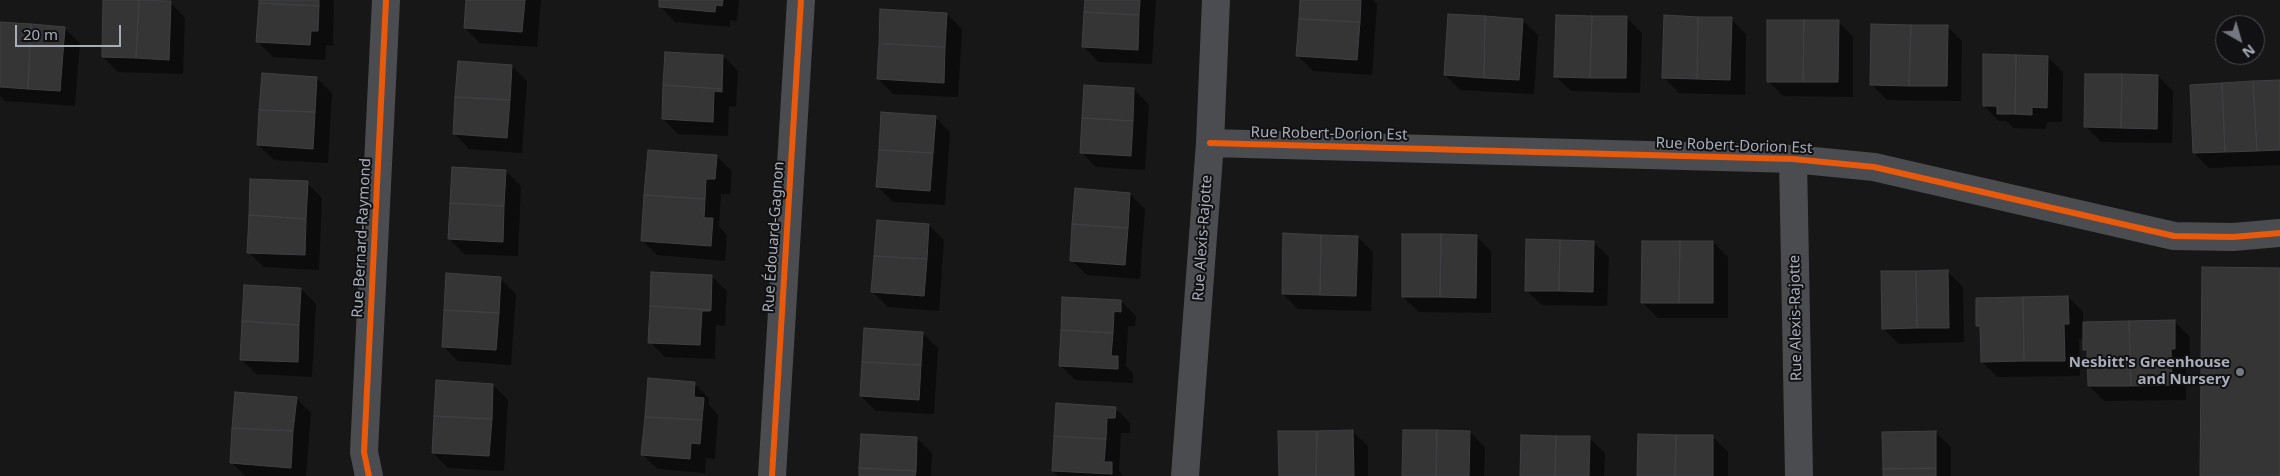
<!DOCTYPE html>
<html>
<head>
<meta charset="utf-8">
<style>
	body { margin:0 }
	#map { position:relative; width:2280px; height:476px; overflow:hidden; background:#171717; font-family:"Noto Sans",sans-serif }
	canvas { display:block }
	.north { position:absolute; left:2215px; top:15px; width:50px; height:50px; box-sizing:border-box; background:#111113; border:1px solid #4d4f55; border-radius:50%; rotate:142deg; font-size:14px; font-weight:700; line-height:20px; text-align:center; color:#a8adb8 }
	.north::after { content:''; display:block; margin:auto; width:18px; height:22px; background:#757880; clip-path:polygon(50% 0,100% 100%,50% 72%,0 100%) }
	.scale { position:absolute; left:15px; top:25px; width:106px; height:22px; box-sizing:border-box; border:2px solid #a8adb8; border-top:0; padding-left:6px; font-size:15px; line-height:18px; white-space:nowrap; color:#a8adb8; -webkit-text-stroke:4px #111113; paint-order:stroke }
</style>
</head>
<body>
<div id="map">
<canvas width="2280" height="476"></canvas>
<div class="north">N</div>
<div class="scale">20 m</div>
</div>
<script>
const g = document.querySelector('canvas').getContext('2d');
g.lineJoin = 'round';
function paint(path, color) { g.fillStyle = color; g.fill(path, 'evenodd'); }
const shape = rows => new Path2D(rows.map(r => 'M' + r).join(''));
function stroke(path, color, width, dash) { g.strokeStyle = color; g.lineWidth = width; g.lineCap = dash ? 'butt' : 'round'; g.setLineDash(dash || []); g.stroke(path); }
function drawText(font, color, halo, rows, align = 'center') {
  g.font = font + ' "Noto Sans",sans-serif'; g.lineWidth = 4; g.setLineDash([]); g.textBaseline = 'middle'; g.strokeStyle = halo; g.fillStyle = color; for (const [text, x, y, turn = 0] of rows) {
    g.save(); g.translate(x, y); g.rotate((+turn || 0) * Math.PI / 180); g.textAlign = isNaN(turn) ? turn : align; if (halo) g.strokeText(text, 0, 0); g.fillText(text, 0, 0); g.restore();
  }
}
const shadow = shape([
	[260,0,334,0,333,46,326,45,325,60,273,57,258,42],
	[467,0,541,0,537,47,480,43,465,28],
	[660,0,739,0,737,21,730,20,730,27,675,22,660,6],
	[1086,0,1156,0,1152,64,1099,62,1084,47],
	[1301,0,1373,0,1377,4,1372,75,1313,71,1298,56],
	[170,2,185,18,183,74,118,72,103,57],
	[881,11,947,14,962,29,958,97,893,94,878,79],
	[1627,18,1642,33,1640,93,1571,91,1555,76],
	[1731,19,1746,34,1745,95,1679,93,1664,78],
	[1522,20,1538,35,1534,94,1460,90,1445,75],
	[1838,21,1853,37,1853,97,1783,96,1768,81],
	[0,23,64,28,80,43,75,106,5,101,0,96],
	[1947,26,1962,41,1961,101,1887,100,1872,85],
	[723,56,738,71,736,107,729,106,728,136,678,134,663,119],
	[2048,57,2063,72,2062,122,2047,122,2046,129,2014,128,2006,121,1999,121,1984,106],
	[512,66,527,81,522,153,469,149,454,133],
	[2158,76,2173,91,2172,143,2101,142,2085,126],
	[317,78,332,93,328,163,274,160,258,145],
	[2280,81,2280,165,2209,168,2194,153],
	[1134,89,1149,105,1145,170,1096,167,1081,152],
	[935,117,950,132,945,205,893,202,878,187],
	[716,156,732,171,730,194,721,194,719,226,727,235,725,261,657,255,642,240],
	[506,171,521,186,518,256,464,254,449,239],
	[307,183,322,198,319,270,264,267,248,252],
	[1130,194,1145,209,1140,279,1087,275,1071,260],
	[929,225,944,240,939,311,888,307,873,292],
	[1476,236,1491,251,1491,313,1419,312,1403,297],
	[1358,237,1373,252,1371,311,1298,309,1283,294],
	[1593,242,1609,257,1607,306,1542,305,1526,290],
	[1713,242,1728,257,1728,318,1658,318,1643,303],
	[1948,272,1963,287,1964,342,1899,344,1883,328],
	[711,276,727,291,725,326,716,325,715,359,665,357,650,342],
	[500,278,516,294,511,365,458,361,443,346],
	[301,289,316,304,312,377,256,374,241,359],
	[2068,297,2083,312,2083,323,2175,322,2190,337,2190,363,2186,364,2186,400,2104,401,2089,386,2089,354,2084,350,2084,339,2079,339,2080,376,1998,377,1982,362,1982,329,1978,325],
	[1121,301,1136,316,1135,326,1128,326,1126,366,1133,373,1133,383,1075,380,1060,365],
	[922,333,938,348,934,414,876,411,861,396],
	[694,383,709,398,709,405,718,415,715,459,706,458,705,473,658,469,642,454],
	[493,385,508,400,504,471,448,468,433,453],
	[296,398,311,413,306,476,245,476,231,462],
	[1115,408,1130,423,1130,433,1121,433,1119,471,1124,476,1058,476,1053,471],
	[1352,431,1368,446,1368,476,1280,476],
	[1470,432,1485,447,1484,476,1403,476],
	[1935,432,1951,447,1951,476,1884,476],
	[1713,437,1728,452,1728,476,1639,476],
	[917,438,932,453,931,476,860,476],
	[1589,438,1605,453,1604,476,1522,476]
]);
const building = shape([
	[103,0,139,0,136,58,102,57,103,0],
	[139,0,171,1,169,60,136,58,139,0],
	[259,0,319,0,319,6,259,3,259,0],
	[466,0,525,0,522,32,464,28,466,0],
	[659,0,723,0,722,6,716,5,715,12,659,7,659,0],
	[1085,0,1140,0,1139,15,1084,12,1085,0],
	[1300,0,1361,0,1360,22,1299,19,1300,0],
	[259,3,319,6,318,31,311,31,310,45,256,42,259,3],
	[880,9,947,13,945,47,879,43,880,9],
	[1084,12,1139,15,1138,50,1082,47,1084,12],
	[1448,14,1485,16,1484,78,1444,75,1448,14],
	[1556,15,1592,16,1590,78,1554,77,1556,15],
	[1664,15,1698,17,1697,79,1662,78,1664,15],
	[1485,16,1523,19,1519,80,1484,78,1485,16],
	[1592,16,1627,16,1626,78,1590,78,1592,16],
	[1698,17,1732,17,1730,80,1697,79,1698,17],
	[1299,19,1360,22,1357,60,1296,56,1299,19],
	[1767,20,1804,20,1803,82,1767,82,1767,20],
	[1804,20,1839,20,1838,82,1803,82,1804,20],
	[0,22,31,24,28,89,0,87,0,22],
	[31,24,65,27,60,91,28,89,31,24],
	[1871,24,1911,25,1909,86,1870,85,1871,24],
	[1911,25,1948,25,1947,86,1909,86,1911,25],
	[879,44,945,47,944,83,877,79,879,44],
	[665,52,723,55,722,89,663,85,665,52],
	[1983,54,2016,55,2015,114,1997,114,1997,106,1983,106,1983,54],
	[2016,55,2048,56,2047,108,2032,107,2032,115,2015,114,2016,55],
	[458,61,512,65,510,100,455,97,458,61],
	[262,73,317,77,315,112,259,110,262,73],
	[2085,74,2122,74,2121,128,2084,127,2085,74],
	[2122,74,2158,75,2157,129,2121,128,2122,74],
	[2280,80,2280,150,2257,151,2253,81,2280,80],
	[2253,81,2257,151,2225,152,2222,83,2253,81],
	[2222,83,2225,152,2193,153,2190,85,2222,83],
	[663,85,722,89,722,92,714,91,713,122,662,119,663,85],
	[1084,85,1134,88,1133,121,1082,118,1084,85],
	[455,97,510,100,507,138,453,134,455,97],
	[259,110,315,112,313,149,257,145,259,110],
	[881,112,936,116,933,153,879,150,881,112],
	[1082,118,1133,121,1131,156,1080,153,1082,118],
	[648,150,717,155,715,179,706,179,705,199,644,195,648,150],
	[879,150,933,153,930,191,876,187,879,150],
	[452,167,506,170,504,206,450,203,452,167],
	[250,179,308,181,306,219,249,215,250,179],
	[1075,188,1130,193,1128,228,1072,224,1075,188],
	[644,195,705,199,704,218,713,218,711,246,641,241,644,195],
	[450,203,504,206,503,242,448,239,450,203],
	[249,215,306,219,305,255,247,253,249,215],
	[877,220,929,224,927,259,874,256,877,220],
	[1072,224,1128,228,1125,265,1070,261,1072,224],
	[1283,233,1321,235,1320,295,1282,294,1283,233],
	[1402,234,1441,234,1440,297,1402,297,1402,234],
	[1441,234,1477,235,1476,298,1440,297,1441,234],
	[1321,235,1358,236,1356,296,1320,295,1321,235],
	[1526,239,1560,240,1559,291,1525,291,1526,239],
	[1560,240,1594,241,1593,292,1559,291,1560,240],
	[1642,241,1680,241,1679,303,1641,303,1642,241],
	[1680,241,1713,241,1713,303,1679,303,1680,241],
	[874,256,927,259,924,296,871,292,874,256],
	[2202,267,2280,268,2280,476,2200,476,2202,267],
	[1948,270,1949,328,1917,328,1916,271,1948,270],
	[1881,271,1916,271,1917,328,1882,329,1881,271],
	[651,272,712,275,711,310,650,306,651,272],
	[446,273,501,277,499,313,444,310,446,273],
	[244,285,301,288,299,325,242,321,244,285],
	[2068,296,2069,324,2064,324,2065,361,2024,361,2023,297,2068,296],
	[1062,297,1121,300,1121,312,1114,311,1113,333,1061,330,1062,297],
	[2023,297,2024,361,1981,362,1980,326,1976,326,1976,298,2023,297],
	[650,306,711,310,710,311,702,311,700,345,648,343,650,306],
	[444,310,499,313,496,350,442,347,444,310],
	[2175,320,2175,349,2171,349,2172,385,2131,386,2129,321,2175,320],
	[242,321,299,325,298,362,240,360,242,321],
	[2129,321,2131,386,2088,386,2087,350,2083,350,2083,322,2129,321],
	[864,328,923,332,921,365,862,362,864,328],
	[1061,330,1113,333,1111,356,1118,356,1118,369,1059,366,1061,330],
	[862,362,921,365,919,400,860,396,862,362],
	[648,378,695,382,694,397,704,398,702,420,645,417,648,378],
	[436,380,493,384,492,419,434,416,436,380],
	[235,392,297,397,293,431,232,428,235,392],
	[1056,403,1116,407,1115,418,1107,418,1106,439,1054,436,1056,403],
	[434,416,492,419,489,456,432,453,434,416],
	[645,417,702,420,700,444,691,443,690,459,641,455,645,417],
	[232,428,293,431,291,468,230,463,232,428],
	[1353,430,1354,476,1316,476,1317,431,1353,430],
	[1403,430,1437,430,1436,476,1402,476,1403,430],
	[1437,430,1470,431,1469,476,1436,476,1437,430],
	[1278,431,1317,431,1316,476,1279,476,1278,431],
	[1936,431,1936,468,1883,469,1882,432,1936,431],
	[861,434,917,437,916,471,859,468,861,434],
	[1638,434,1676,435,1675,476,1637,476,1638,434],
	[1521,435,1556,436,1555,476,1520,476,1521,435],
	[1676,435,1713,435,1713,476,1675,476,1676,435],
	[1054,436,1106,439,1104,462,1112,462,1112,474,1052,471,1054,436],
	[1556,436,1590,436,1589,476,1555,476,1556,436],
	[859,468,916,471,915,476,859,476,859,468],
	[1883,469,1936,468,1936,476,1883,476,1883,469]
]);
const minor = shape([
	[1210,143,1793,159,1874,167,2174,236,2233,237,2280,233],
	[1793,159,1799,476],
	[369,476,364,452,386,0],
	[772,476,801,0],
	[1185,476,1210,143,1216,0]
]);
const cycleway = shape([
	[1210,143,1793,159,1874,167,2174,236,2233,237,2280,233],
	[369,476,364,452,386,0],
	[772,476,801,0]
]);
const markers = [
	[2240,372,5,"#757880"]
];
const streetNames = [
	["Rue Robert-Dorion Est",1329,134,1],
	["Rue Robert-Dorion Est",1734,146,2],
	["Rue Édouard-Gagnon",774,237,-86],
	["Rue Bernard-Raymond",362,238,-87],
	["Rue Alexis-Rajotte",1203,238,-86],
	["Rue Alexis-Rajotte",1796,318,-91]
];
const poiNames = [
	["Nesbitt's Greenhouse",2230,363],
	["and Nursery",2230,380]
];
paint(shadow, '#0007');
paint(building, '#353536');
stroke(building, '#3f4043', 1);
stroke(minor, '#4b4c50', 28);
stroke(cycleway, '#e8590c', 6);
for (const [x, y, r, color] of markers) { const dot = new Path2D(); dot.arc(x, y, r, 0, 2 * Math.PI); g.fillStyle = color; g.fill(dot); stroke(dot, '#111113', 2); }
drawText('15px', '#a8adb8', '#111113', streetNames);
drawText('bold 15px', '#a8adb8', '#111113', poiNames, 'right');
</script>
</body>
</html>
